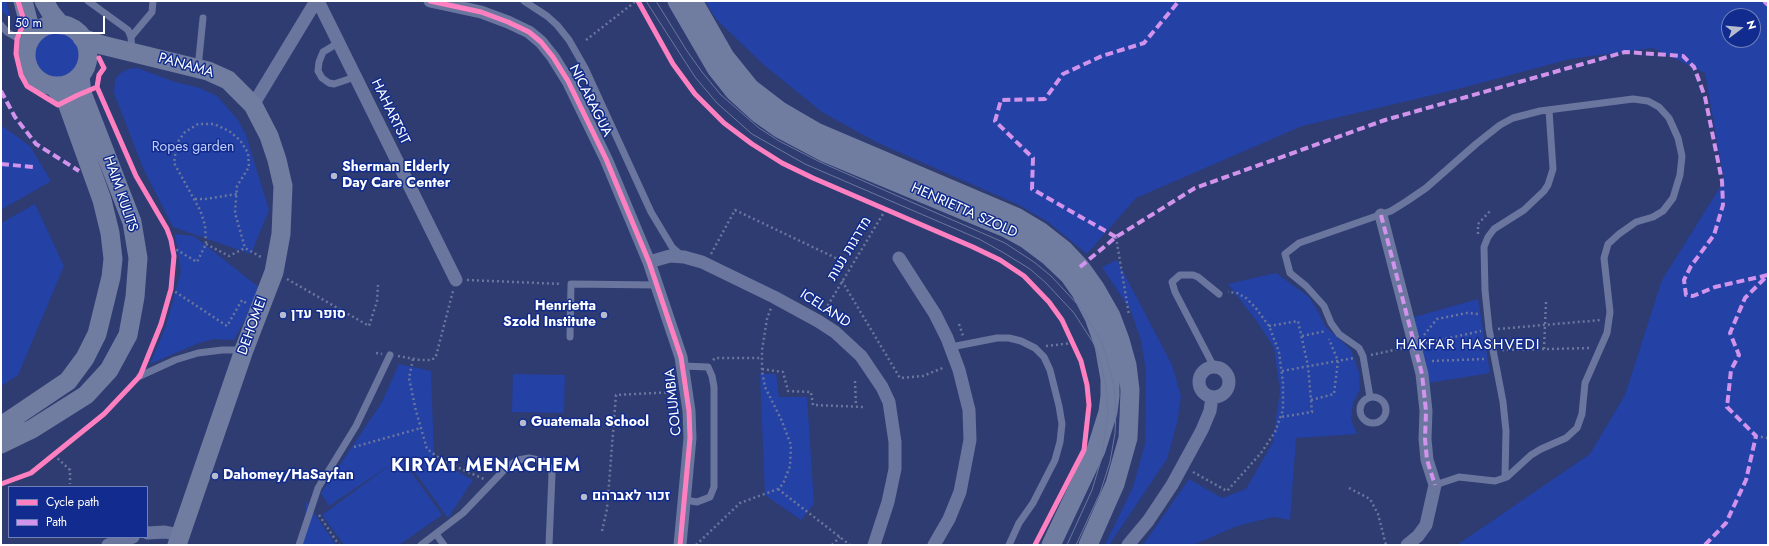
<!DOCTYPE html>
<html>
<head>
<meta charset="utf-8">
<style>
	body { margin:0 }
	#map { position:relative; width:1769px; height:546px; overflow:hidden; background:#2e3c71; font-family:Jost,sans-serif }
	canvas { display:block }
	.frame { position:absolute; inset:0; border:2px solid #fff; pointer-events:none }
	.legend { position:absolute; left:8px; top:486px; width:140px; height:52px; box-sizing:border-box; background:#112b8e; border:1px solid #7080bb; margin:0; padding:5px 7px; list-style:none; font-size:12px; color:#fff }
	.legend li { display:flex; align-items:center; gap:8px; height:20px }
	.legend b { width:20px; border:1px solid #7080bb }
	.north { position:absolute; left:1721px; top:8px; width:40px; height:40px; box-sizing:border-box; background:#112b8e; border:1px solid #7080bb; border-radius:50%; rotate:74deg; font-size:11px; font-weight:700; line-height:16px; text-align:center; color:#fff }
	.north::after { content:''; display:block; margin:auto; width:14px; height:18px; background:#b6bbcd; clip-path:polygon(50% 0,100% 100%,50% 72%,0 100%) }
	.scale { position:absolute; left:8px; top:16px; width:97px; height:18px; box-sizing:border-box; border:2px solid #fff; border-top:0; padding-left:5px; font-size:12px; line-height:14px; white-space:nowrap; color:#fff; -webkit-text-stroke:3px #112b8e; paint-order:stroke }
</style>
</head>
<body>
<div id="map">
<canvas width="1769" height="546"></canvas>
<div class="frame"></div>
<ul class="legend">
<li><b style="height:5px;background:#ff80c0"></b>Cycle path</li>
<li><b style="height:5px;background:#d193ec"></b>Path</li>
</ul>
<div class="north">N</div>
<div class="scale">50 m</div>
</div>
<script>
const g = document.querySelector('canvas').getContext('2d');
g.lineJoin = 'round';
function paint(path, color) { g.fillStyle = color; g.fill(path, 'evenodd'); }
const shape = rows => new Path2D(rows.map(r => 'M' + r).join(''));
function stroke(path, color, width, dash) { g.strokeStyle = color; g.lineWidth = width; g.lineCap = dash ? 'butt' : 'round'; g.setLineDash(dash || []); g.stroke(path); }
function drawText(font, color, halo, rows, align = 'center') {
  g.font = font + ' Jost,Heebo,sans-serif'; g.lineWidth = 3; g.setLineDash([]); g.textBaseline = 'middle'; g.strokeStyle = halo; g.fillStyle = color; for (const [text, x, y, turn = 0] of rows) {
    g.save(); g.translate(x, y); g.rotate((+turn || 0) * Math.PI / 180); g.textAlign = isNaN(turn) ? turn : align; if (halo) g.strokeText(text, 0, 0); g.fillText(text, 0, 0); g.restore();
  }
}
const green = shape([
	[1,1,6,1,11,20,2,11],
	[705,1,1768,1,1768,545,1457,545,1590,454,1625,395,1662,280,1724,181,1705,73,1653,48,1570,59,1462,88,1302,126,1136,198,1087,254,1048,222,1019,205,876,142,822,112,764,65,716,19],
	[1729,16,1753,16,1753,40,1729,40],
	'32 55a25 25 0 1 1 50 0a25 25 0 1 1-50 0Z',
	[137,68,175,82,200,88,217,96,238,120,246,135,269,210,251,254,173,227,143,168,114,93,115,80,119,74,128,69],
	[1,125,30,146,51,181,1,210],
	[35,204,64,266,18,375,1,386,1,223],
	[175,234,194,236,261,289,234,340,214,339,199,343,150,364,166,326,181,271],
	[1117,260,1172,365,1181,396,1177,423,1167,459,1109,545,1105,545,1133,487,1145,444,1146,372,1141,340,1131,311,1102,267],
	[1276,273,1309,297,1319,313,1325,326,1351,350,1359,372,1360,389,1353,403,1351,419,1357,434,1296,438,1290,520,1273,517,1237,526,1193,545,1143,545,1189,479,1222,498,1246,489,1273,442,1280,390,1274,348,1258,323,1228,284],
	[1478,299,1490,373,1428,383,1411,318],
	[399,364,431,371,434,459,473,480,448,518,403,456,401,458,442,515,399,545,344,545,322,515,396,461,329,506,321,493,382,402],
	[513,374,565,375,564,413,512,412],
	[760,374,776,374,779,397,807,397,814,504,801,520,765,495],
	[306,501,336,545,303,545]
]);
const path = shape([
	[586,40,636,1],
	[195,199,205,199,237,194],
	[1478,234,1478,224,1490,211],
	[1116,237,1129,315],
	[206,244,229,256,245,248],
	[172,247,197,262,206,244,205,225,200,210,174,163,177,143,185,132,198,124,214,124,229,131,240,140,248,153,249,167,237,186,235,213,245,248,261,257],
	[711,254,735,210,842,261],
	[287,279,369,326,377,301,378,285],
	[467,280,562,284],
	[842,281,900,378,923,376,945,367],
	[171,289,227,326,242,300,246,303],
	[825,310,886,209],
	[959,324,963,336],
	[1269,326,1298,321,1308,366,1312,412,1281,417],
	[1498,329,1601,320],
	[1424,335,1437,319,1467,313,1479,314],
	[1302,336,1326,331],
	[1426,343,1481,331],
	[1046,346,1073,343],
	[1544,349,1546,302],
	[1502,350,1591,348],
	[376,353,382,354],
	[1371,355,1403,348],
	[398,356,420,360,432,360,436,356,453,291],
	[413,359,409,378,416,411,427,449,443,461,484,479],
	[713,360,715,358,762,358],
	[1432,361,1484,359,1484,356],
	[762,369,783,372,788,391,811,392,813,405,864,407],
	[1282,371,1354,358],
	[855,381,856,406],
	[1311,400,1334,394,1338,361,1329,339],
	[1756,436,1768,438],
	[354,447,421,428],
	[54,455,70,470,70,484],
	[1193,472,1227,491,1261,453,1275,432,1283,410,1283,383,1279,352,1269,326,1255,307,1246,298,1237,293,1228,292],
	[1349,488,1370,499,1378,514,1386,545],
	[778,489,850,545],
	[319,515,339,545],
	[602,531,607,509,616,395,674,392],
	[696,545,740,503,778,489,783,484,790,466,791,445,781,419,765,387,762,371,762,350,767,319,771,308],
	[832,545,840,537]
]);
const lane = shape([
	[88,1,128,30,131,37,132,51],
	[524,1,547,16,557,25,569,40,585,68,651,212,672,247,682,256],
	[1,25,7,32,28,44],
	[131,37,152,12,153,1],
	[338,43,323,52,319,62,318,71,322,78,329,83,334,84,355,77],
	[198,68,203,18],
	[570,337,571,284,657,285],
	[951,347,997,338,1009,338,1021,341,1035,348,1044,357,1050,370,1059,406,1062,424,1060,442,1055,460,1033,503,1019,523,1009,545],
	[683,366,708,367,712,376,714,387,714,487,710,497,697,502,685,500],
	[1214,367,1175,292,1172,282,1180,275,1193,275,1198,277,1219,294],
	[140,376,175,360,198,353,222,350,243,350],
	'1360 410a13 13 0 1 1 26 0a13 13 0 1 1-26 0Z',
	[1370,397,1363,356,1359,348,1339,334,1331,323,1324,306,1306,286,1290,273,1285,254,1299,243,1391,211,1407,201,1426,188,1476,144,1500,125,1513,118,1540,111,1633,99,1648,101,1659,107,1669,118,1678,138,1682,156,1680,175,1673,198,1663,211,1653,217,1636,222,1619,234,1608,244,1604,258,1610,312,1607,333,1585,383,1582,414,1577,428,1566,438,1541,449,1531,455,1507,477,1495,481,1459,477,1435,485],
	[1505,477,1506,431,1503,402,1489,329,1485,290,1484,247,1488,237,1494,229,1524,210,1544,191,1548,185,1553,169,1549,110],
	[436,534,444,545],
	[299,545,318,488,356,426,390,355],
	[421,545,463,513,507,467,518,460,529,458,543,461,551,469,552,474,549,545]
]);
const street = shape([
	[318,1,456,280],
	[430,1,481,12,508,22,529,32,541,42,553,57,568,81,606,159,649,262,681,357,689,411,690,438,680,545],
	[253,105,316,1],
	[1381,215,1422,374,1426,411,1425,439,1427,460,1435,485,1426,525,1418,536,1407,545],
	[899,258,935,314,947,338,959,370,969,410,970,440,960,492,949,519,934,545],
	[649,262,670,256,684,257,702,262,774,297,818,321,835,332,861,356,882,387,889,402,895,442,895,469,888,502,874,545],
	'1199 382a15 15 0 1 1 30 0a15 15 0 1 1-30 0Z',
	[147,533,165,532,180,535],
	[108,545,133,537],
	[1128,545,1148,521,1172,485,1202,430,1210,411,1212,397]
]);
const secondary = shape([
	[23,1,32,36],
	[44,1,51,13,61,25],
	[677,1,716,68,735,92,758,113,779,128,826,153,1006,228,1026,239,1050,257,1069,275,1081,292,1094,317,1104,345,1110,379,1110,396,1108,412,1096,450,1051,545],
	[693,1,725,57,750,88,780,111,816,132,1016,217,1041,232,1064,250,1080,267,1095,288,1111,316,1120,340,1127,365,1130,390,1129,416,1128,438,1115,484,1088,545],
	'26 55a31 31 0 1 1 62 0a31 31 0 1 1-62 0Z',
	[82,38,102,45,208,71,228,80,253,105,269,136,277,160,283,186,281,234,274,272,244,350,177,545],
	[1,426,68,381,85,358,97,334,111,277,113,259,110,233,102,200,66,100,53,86],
	[1,444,32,429,86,395,109,370,128,335,135,297,138,258,132,222,82,93,80,76]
]);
const tram = shape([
	[646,1,695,77,717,103,752,134,805,164,979,239,1004,253,1030,269,1046,283,1074,313,1094,344,1102,367,1106,388,1108,412,1102,457,1092,490,1067,545],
	[656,1,687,51,702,72,721,95,759,128,779,141,820,162,1005,243,1034,262,1051,276,1080,307,1101,340,1107,359,1114,386,1116,411,1115,433,1110,462,1100,493,1076,545]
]);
const quiet = shape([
	[1764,1,1768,5],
	[1,91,15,117,36,144,79,171],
	[1,164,33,167],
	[1381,215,1422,374,1426,411,1425,439,1427,460,1435,485],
	[1116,237,1032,189,1033,158,995,121,1001,100,1045,99,1063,74,1102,56,1144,43,1179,1],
	[1080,267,1116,237,1195,188,1385,120,1625,52,1683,56,1694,67,1705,97,1722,181,1723,205,1714,235,1691,266,1684,280,1686,295,1693,296,1715,287,1768,275],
	[1705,545,1726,523,1746,480,1756,436,1727,407,1731,370,1739,355,1730,333,1745,298,1768,275]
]);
const cycleway = shape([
	[18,1,25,24,22,27,17,39,16,54,21,75,27,86,58,105,78,95,97,87],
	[430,1,481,12,508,22,529,32,541,42,553,57,568,81,606,159,649,262,681,357,689,411,690,438,680,545],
	[638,1,673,64,695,94,724,123,752,144,782,163,813,178,973,247,1000,260,1024,276,1049,302,1062,320,1081,361,1087,385,1089,405,1084,450,1035,545],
	[1,484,31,473,104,414,140,376,161,324,171,289,174,256,171,240,167,229,136,176,97,87,99,75,104,68,99,58]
]);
const markers = [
	[334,176,4,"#b6bbcd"],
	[283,315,4,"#b6bbcd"],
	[604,315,4,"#b6bbcd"],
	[523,423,4,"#b6bbcd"],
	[215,476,4,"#b6bbcd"],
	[584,497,4,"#b6bbcd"]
];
const streetNames = [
	["PANAMA",186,66,16],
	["NICARAGUA",590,101,63],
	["HAHARTSIT",390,112,64],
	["HAIM KULITS",120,194,71],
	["HENRIETTA SZOLD",964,211,24],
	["מדרגות נעות",850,249,-59],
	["ICELAND",825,309,33],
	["DEHOMEI",253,326,-70],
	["COLUMBIA",674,402,-96]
];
const parkNames = [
	["Ropes garden",193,148]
];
const poiNames = [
	["Sherman Elderly",342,168],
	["Day Care Center",342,184],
	["Henrietta",596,307,"right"],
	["Szold Institute",596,323,"right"],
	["סופר עדן",291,315],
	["Guatemala School",531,423],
	["Dahomey/HaSayfan",223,476],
	["זכור לאברהם",592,497]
];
const neighbourhoodNames = [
	["HAKFAR HASHVEDI",1468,345]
];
const districtNames = [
	["KIRYAT MENACHEM",486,467]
];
paint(green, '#2441a5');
stroke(path, '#6a769d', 2.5, [2, 3]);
stroke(lane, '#6a769d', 7);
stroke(street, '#6a769d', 13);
stroke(secondary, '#717ca1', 19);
stroke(tram, '#6c779c', 1);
stroke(quiet, '#d193ec', 4, [8, 4]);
stroke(cycleway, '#ff80c0', 5);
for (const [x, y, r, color] of markers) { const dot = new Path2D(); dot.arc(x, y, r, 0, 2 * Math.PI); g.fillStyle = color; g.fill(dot); stroke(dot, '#112b8e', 1.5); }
drawText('14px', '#fff', '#112b8e', streetNames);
drawText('14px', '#c1cffd', '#112b8e', parkNames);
drawText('bold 14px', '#fff', '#112b8e', poiNames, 'left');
g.letterSpacing = '1px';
drawText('15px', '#fff', '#112b8e', neighbourhoodNames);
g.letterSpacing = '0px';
g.letterSpacing = '1px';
drawText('bold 18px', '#fff', '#112b8e', districtNames);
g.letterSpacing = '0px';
</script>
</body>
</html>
